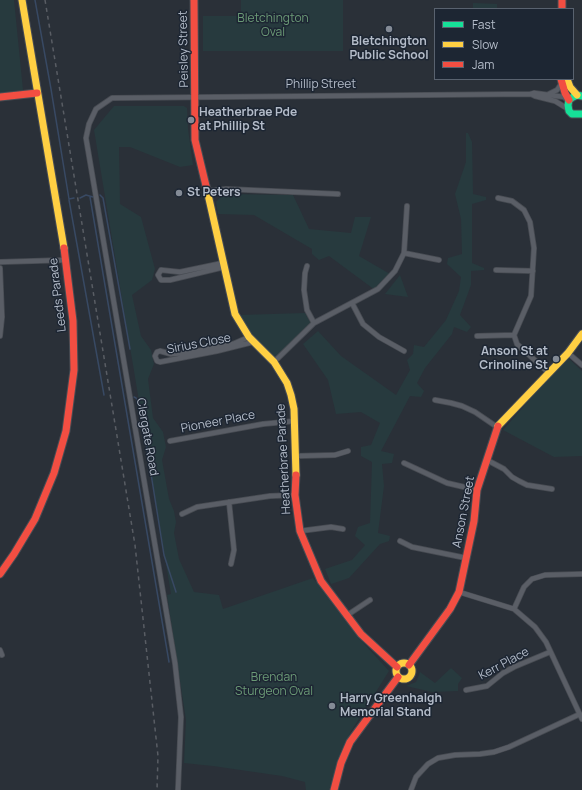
<!DOCTYPE html>
<html>
<head>
<meta charset="utf-8">
<style>
	body { margin:0 }
	#map { position:relative; width:582px; height:790px; overflow:hidden; background:#2a3038; font-family:Manrope,sans-serif }
	canvas { display:block }
	.legend { position:absolute; left:434px; top:8px; width:140px; height:72px; box-sizing:border-box; background:#1d2633; border:1px solid #59626f; margin:0; padding:5px 7px; list-style:none; font-size:12px; color:#b4bcc9 }
	.legend li { display:flex; align-items:center; gap:8px; height:20px }
	.legend b { width:20px; border:1px solid #59626f }
</style>
</head>
<body>
<div id="map">
<canvas width="582" height="790"></canvas>
<ul class="legend">
<li><b style="height:5px;background:#16e098"></b>Fast</li>
<li><b style="height:5px;background:#ffcf43"></b>Slow</li>
<li><b style="height:5px;background:#f24e42"></b>Jam</li>
</ul>
</div>
<script>
const g = document.querySelector('canvas').getContext('2d');
g.lineJoin = 'round';
function paint(path, color) { g.fillStyle = color; g.fill(path, 'evenodd'); }
const shape = rows => new Path2D(rows.map(r => 'M' + r).join(''));
function stroke(path, color, width, dash) { g.strokeStyle = color; g.lineWidth = width; g.lineCap = dash ? 'butt' : 'round'; g.setLineDash(dash || []); g.stroke(path); }
function drawText(font, color, halo, rows, align = 'center') {
  g.font = font + ' Manrope,sans-serif'; g.lineWidth = 3; g.setLineDash([]); g.textBaseline = 'middle'; g.strokeStyle = halo; g.fillStyle = color; for (const [text, x, y, turn = 0] of rows) {
    g.save(); g.translate(x, y); g.rotate((+turn || 0) * Math.PI / 180); g.textAlign = isNaN(turn) ? turn : align; if (halo) g.strokeText(text, 0, 0); g.fillText(text, 0, 0); g.restore();
  }
}
const green = shape([
	[0,0,14,0,23,90,0,93],
	[241,0,343,0,343,51,203,51,203,16,241,16],
	[473,3,497,4,497,9,473,9],
	[114,106,184,106,187,108,188,129,193,165,180,167,130,147,119,147,120,204,141,217,155,269,152,280,132,295,141,336,151,350,154,364,148,379,153,418,163,432,166,447,162,460,169,499,174,511,176,522,174,533,179,559,194,592,219,595,223,609,313,578,356,635,389,671,350,733,329,790,306,790,305,782,282,776,213,766,184,763,186,720,167,595,171,594,94,130],
	[466,133,468,133,472,142,473,194,486,197,486,200,472,204,472,263,484,268,484,270,471,271,471,285,460,315,471,327,467,332,454,327,452,334,425,368,417,383,424,391,421,397,410,396,381,451,394,454,392,463,382,464,384,486,378,533,390,536,389,541,380,544,349,578,331,584,325,569,352,560,365,545,355,536,358,527,370,523,372,462,361,456,361,447,371,445,380,423,361,412,336,414,328,380,303,344,318,331,341,356,396,395,410,370,407,360,413,354,414,345,424,347,446,320,459,291,461,277,447,264,448,258,462,254,461,219,455,194,466,162],
	[223,194,293,195,309,229,351,233,355,217,371,217,359,256,390,274,375,290,329,256,319,260,312,254,312,249,254,215,218,214,216,202],
	[400,275,408,297,385,294],
	[305,313,311,323,274,358,254,338,239,315],
	[567,357,582,371,582,456,554,457,503,430],
	[451,668,462,678,458,684,458,691,432,692,406,686,416,682,419,675,420,672,435,683]
]);
const stream = shape([
	[35,0,51,89,69,199,74,198],
	[100,195,103,198,130,349],
	[90,197,169,662],
	[80,198,86,195,93,197],
	[69,200,104,395],
	[134,397,136,398,140,405,164,555,176,592]
]);
const street = shape([
	[531,94,535,96,555,101,568,109],
	[549,94,557,90,562,83],
	[207,191,226,189,338,194],
	[498,198,512,201,524,210,530,222,534,248,531,296,514,335,517,344,549,373],
	[404,253,439,260],
	[0,262,66,260],
	[223,263,180,272,161,270,158,275,161,280,170,280,224,267],
	[307,266,305,273,304,290,307,310,314,323],
	[0,268,2,317,0,336],
	[496,270,533,271],
	[352,303,363,324,379,337,404,351],
	[477,336,514,335],
	[249,337,233,344,188,353,171,354,160,351,157,352,155,356,157,361,160,362,217,351,253,342],
	[568,353,582,365],
	[274,362,314,323,378,289,395,271,404,253,407,206],
	[435,400,451,403,462,406,475,412,497,427],
	[170,441,263,424,295,421],
	[296,456,335,455,348,451],
	[487,460,504,469,512,477,519,481,527,485,552,489],
	[404,463,447,483,477,490],
	[229,502,234,550,231,564],
	[182,514,197,507,270,496,295,495],
	[300,531,331,527,343,529],
	[400,541,412,547,466,558],
	[459,592,514,609,535,627,546,642,582,719],
	[514,609,524,587,532,579,545,575,582,574],
	[346,616,370,600],
	[0,650,2,655],
	[466,690,487,686,503,673,514,667,550,652],
	[178,790,181,717,175,663,86,138,89,124,96,109,112,98,531,94,534,93,564,97,568,101],
	[411,790,416,777,428,764,438,758,455,755,480,754,494,752,509,747,580,714]
]);
const fast = shape([
	[582,96,577,95,573,97,569,100,568,105,569,111,572,114,582,114]
]);
const slow = shape([
	[22,0,64,248],
	[567,79,570,87,577,95],
	[207,190,235,314,249,337,274,362,287,383,291,395,294,409,296,475],
	[498,426,568,353,582,334],
	'396 671a8 8 0 1 1 16 0a8 8 0 1 1-16 0Z'
]);
const jam = shape([
	[194,0,195,140,207,190],
	[562,0,562,9],
	[561,79,565,93,569,100],
	[0,97,37,93],
	[296,475,295,495,300,531,321,581,361,634,397,667],
	[0,574,14,554,35,519,54,473,66,431,74,370,73,321,64,248],
	[409,665,450,609,459,592,474,521,477,490,498,426],
	[334,790,341,763,350,742,398,677]
]);
const rail = shape([
	[45,0,135,545,158,756,157,790]
]);
const markers = [
	[389,29,4,"#848b96"],
	[191,120,4,"#848b96"],
	[179,193,4,"#848b96"],
	[556,359,4,"#848b96"],
	[332,706,4,"#848b96"]
];
const parkNames = [
	["Bletchington",273,19],
	["Oval",273,33],
	["Brendan",274,678],
	["Sturgeon Oval",274,692]
];
const poiNames = [
	["Bletchington",389,42,"center"],
	["Public School",389,56,"center"],
	["Heatherbrae Pde",199,113],
	["at Phillip St",199,127],
	["St Peters",187,193],
	["Anson St at",548,352,"right"],
	["Crinoline St",548,366,"right"],
	["Harry Greenhalgh",340,699],
	["Memorial Stand",340,713]
];
const streetNames = [
	["Peisley Street",184,49,-91],
	["Phillip Street",321,85],
	["Leeds Parade",58,295,-97],
	["Sirius Close",199,344,-11],
	["Pioneer Place",218,422,-11],
	["Clergate Road",147,437,80],
	["Heatherbrae Parade",284,459,-93],
	["Anson Street",464,512,-79],
	["Kerr Place",504,664,-28]
];
paint(green, '#273a3e');
stroke(stream, '#384963', 1.5);
stroke(street, '#484c53', 6);
stroke(fast, '#484c53', 9);
stroke(slow, '#484c53', 9);
stroke(jam, '#484c53', 9);
stroke(street, '#5a5e66', 4.5);
stroke(fast, '#16e098', 7);
stroke(slow, '#ffcf43', 7);
stroke(jam, '#f24e42', 7);
stroke(rail, '#595d64', 1.5, [4, 4]);
for (const [x, y, r, color] of markers) { const dot = new Path2D(); dot.arc(x, y, r, 0, 2 * Math.PI); g.fillStyle = color; g.fill(dot); stroke(dot, '#1d2633', 1.5); }
drawText('12px', '#6b9a76', '#1d2633', parkNames);
drawText('bold 12px', '#b4bcc9', '#1d2633', poiNames, 'left');
drawText('12px', '#b4bcc9', '#1d2633', streetNames);
</script>
</body>
</html>
